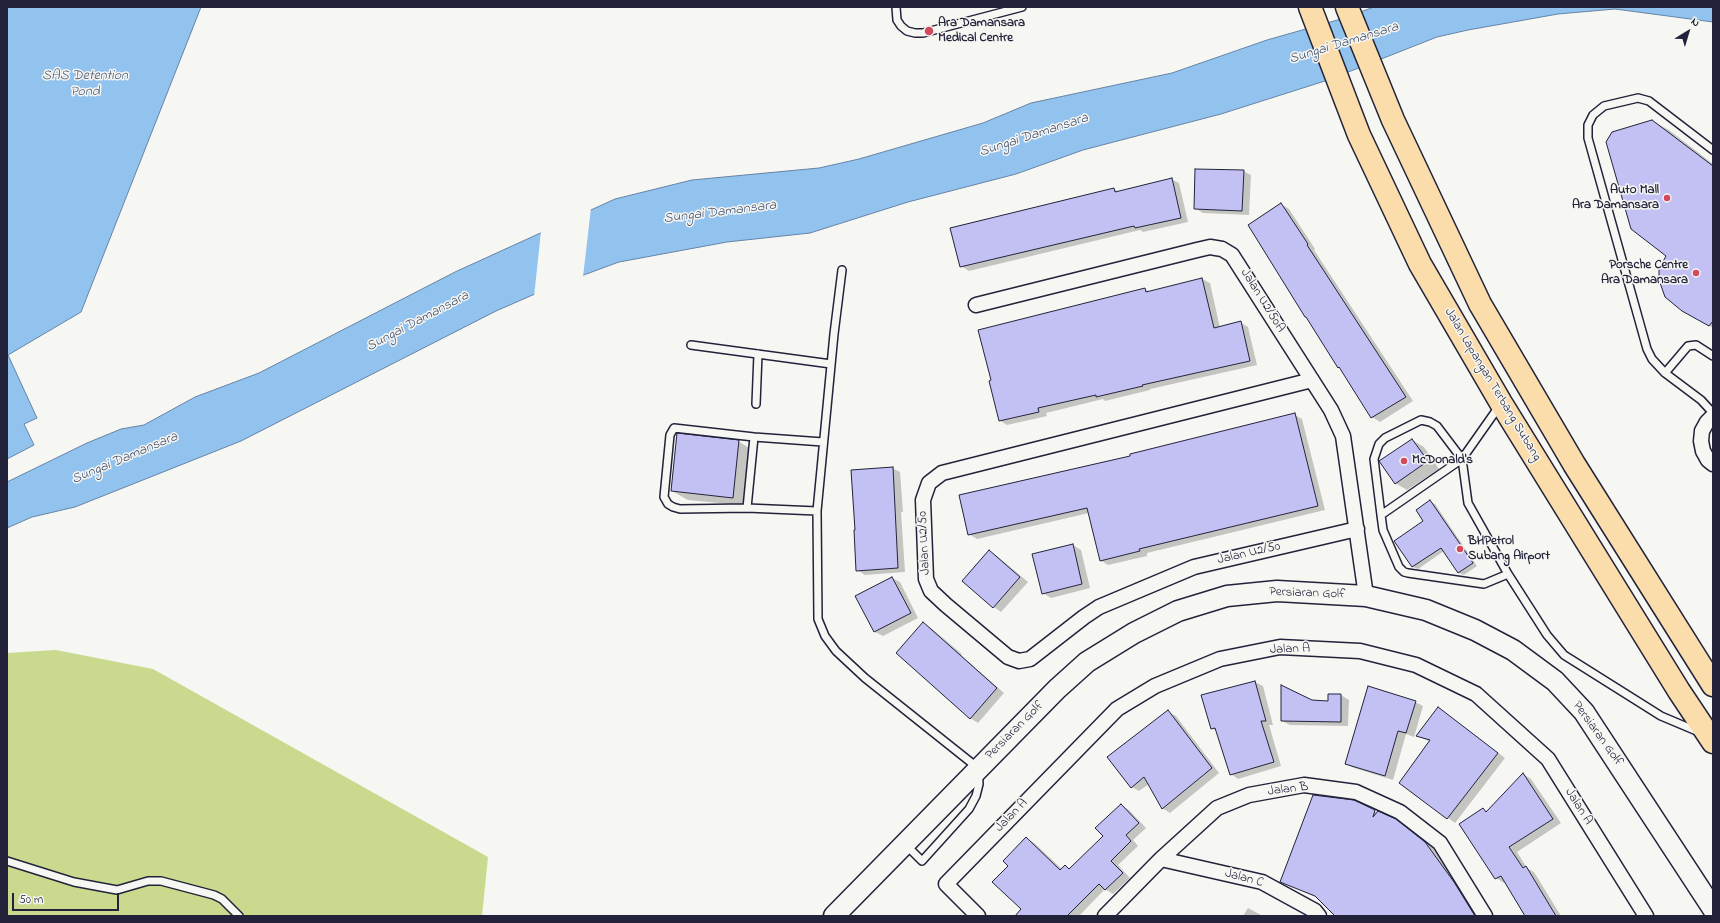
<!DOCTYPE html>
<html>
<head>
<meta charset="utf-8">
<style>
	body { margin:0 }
	#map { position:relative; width:1720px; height:923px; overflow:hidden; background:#f6f6f2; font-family:"Indie Flower",sans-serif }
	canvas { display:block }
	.frame { position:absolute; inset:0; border:8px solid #22223b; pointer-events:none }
	.north { position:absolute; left:1668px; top:12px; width:40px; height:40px; -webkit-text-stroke:3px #f6f6f2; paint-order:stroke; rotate:38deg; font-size:11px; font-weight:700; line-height:16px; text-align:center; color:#22223b }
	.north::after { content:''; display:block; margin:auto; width:14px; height:18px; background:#22223b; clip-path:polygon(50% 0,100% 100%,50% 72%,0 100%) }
	.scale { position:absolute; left:12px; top:893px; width:107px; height:18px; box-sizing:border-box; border:2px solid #22223b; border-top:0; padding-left:5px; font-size:12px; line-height:14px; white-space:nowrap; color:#22223b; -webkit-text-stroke:3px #f6f6f2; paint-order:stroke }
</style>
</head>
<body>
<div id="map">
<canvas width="1720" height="923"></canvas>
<div class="frame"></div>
<div class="north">N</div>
<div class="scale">50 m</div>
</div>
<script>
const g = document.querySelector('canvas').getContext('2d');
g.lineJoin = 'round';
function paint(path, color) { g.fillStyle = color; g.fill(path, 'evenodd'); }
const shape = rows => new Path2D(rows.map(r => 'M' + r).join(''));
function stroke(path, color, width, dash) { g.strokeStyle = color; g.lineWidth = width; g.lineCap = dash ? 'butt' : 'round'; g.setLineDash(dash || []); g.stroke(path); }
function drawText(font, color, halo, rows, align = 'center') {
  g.font = font + ' "Indie Flower",sans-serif'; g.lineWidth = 3; g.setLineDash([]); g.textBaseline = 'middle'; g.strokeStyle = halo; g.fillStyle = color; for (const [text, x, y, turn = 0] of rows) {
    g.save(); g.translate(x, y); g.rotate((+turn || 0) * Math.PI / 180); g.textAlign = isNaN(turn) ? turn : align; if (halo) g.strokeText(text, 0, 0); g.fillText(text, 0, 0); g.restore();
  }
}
const green = shape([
	[56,650,153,669,488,857,482,916,7,916,7,653]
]);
const water = shape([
	[7,7,201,7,81,312,8,355,37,418,24,424,34,445,7,459,7,7],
	[1374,7,1713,7,1713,22,1615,9,1558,14,1468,30,1437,37,1328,80,1221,114,1083,150,1016,174,908,202,810,233,727,242,619,262,551,287,496,311,241,441,75,507,32,517,7,528,7,482,87,443,121,429,144,425,195,397,259,373,455,272,615,199,692,180,819,168,859,159,983,123,1031,103,1172,73,1267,40,1341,19,1374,7]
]);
const pier = shape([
	[591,208,583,277,534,297,541,231]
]);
const shadow = shape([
	[1652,121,1669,130,1713,164,1713,328,1699,320,1667,255],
	[1243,171,1251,175,1249,215,1203,213,1195,208],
	[1171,179,1179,183,1188,222,1143,232,1140,230,969,271,961,266,1114,189,1119,192],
	[1281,204,1289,209,1315,249,1314,250,1413,401,1380,422,1372,417,1308,318],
	[1202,279,1210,283,1220,328,1240,322,1248,327,1257,365,1150,389,1150,390,1105,401,1103,399,1046,413,1047,416,1007,425,999,420,1145,289,1150,292],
	[1295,415,1302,419,1325,510,1147,553,1147,556,1108,565,1100,560,1089,513,977,539,969,534,1131,457],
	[1412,440,1424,447,1439,469,1407,490,1395,483],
	[738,441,754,451,749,506,688,500,672,491],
	[892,468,900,472,903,512,901,512,905,572,865,575,857,570],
	[1430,502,1435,504,1477,566,1464,575,1459,573,1444,551,1418,569,1413,567,1396,541,1424,522],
	[1073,545,1081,550,1090,588,1051,598,1043,593],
	[990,551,997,556,1028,582,1001,612,994,607],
	[892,578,900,582,918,618,883,636,875,632,856,596],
	[924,623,931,628,962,654,961,655,1004,693,978,723,970,718],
	[1255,682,1263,686,1273,725,1269,725,1281,766,1238,779,1231,774,1218,732,1212,728],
	[1341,695,1349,700,1348,726,1290,725,1282,721,1312,701,1329,702],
	[1415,702,1423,706,1414,737,1406,734,1393,780,1354,768,1346,764],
	[1438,708,1505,758,1455,823,1400,783,1431,742,1417,736],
	[1168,712,1176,716,1219,773,1170,813,1162,808,1149,784,1139,791,1132,787],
	[1523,774,1531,779,1561,823,1517,852,1527,868,1534,872,1561,916,1526,916,1506,882,1504,883,1496,878,1483,809,1487,812],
	[1353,801,1404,825,1433,848,1462,887,1480,916,1337,916,1318,898,1281,882],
	[1121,805,1129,810,1146,828,1133,840,1138,846,1118,865,1130,878,1113,894,1105,889,1079,916,1022,916,1023,909,1009,866,1026,838,1034,843,1062,869,1065,866,1070,869,1104,836],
	[1248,908,1263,916,1243,916]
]);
const building = shape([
	[1652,120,1713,166,1713,321,1709,326,1682,311,1665,297,1659,280,1659,269,1666,256,1631,229,1606,142,1612,132,1652,120],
	[1195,169,1244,170,1242,211,1194,209,1195,169],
	[1172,178,1181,218,1135,228,1134,226,960,267,950,228,1114,188,1115,192,1172,178],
	[1281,203,1308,244,1307,245,1406,397,1371,418,1339,367,1338,368,1306,317,1305,317,1248,225,1281,203],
	[1202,278,1214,328,1241,321,1250,361,1142,385,1143,386,1096,397,1096,395,1038,408,1039,412,999,421,989,381,991,380,978,330,1145,288,1146,292,1202,278],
	[1295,413,1318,506,1139,549,1140,551,1100,561,1087,508,968,535,959,495,1130,456,1130,454,1295,413],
	[677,433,739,440,733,498,671,491,677,433],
	[1412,439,1428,461,1395,484,1379,461,1412,439],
	[893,467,898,568,856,571,854,530,855,530,851,470,893,467],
	[1430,500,1473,563,1458,573,1441,548,1412,567,1394,541,1423,521,1416,510,1430,500],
	[1073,544,1082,584,1042,594,1032,554,1073,544],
	[989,550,1020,577,993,608,962,581,989,550],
	[892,577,911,613,874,632,855,596,892,577],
	[923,622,997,688,970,719,896,653,923,622],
	[1255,681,1266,721,1261,721,1274,762,1230,775,1215,728,1211,729,1201,695,1255,681],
	[1281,685,1312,700,1328,701,1328,694,1341,694,1341,722,1281,721,1281,685],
	[1368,686,1416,701,1406,733,1398,731,1385,776,1345,764,1368,686],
	[1438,707,1498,753,1447,819,1399,783,1430,740,1416,736,1438,707],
	[1168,710,1212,768,1162,809,1144,777,1131,788,1107,757,1168,710],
	[1523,773,1553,819,1509,847,1523,868,1526,866,1556,916,1525,916,1501,876,1495,879,1459,824,1483,808,1486,812,1523,773],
	[1313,795,1354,800,1375,810,1373,817,1378,811,1396,819,1425,842,1454,882,1475,916,1335,916,1315,896,1280,882,1313,795],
	[1121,804,1139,823,1126,835,1131,841,1111,861,1123,873,1105,890,1099,884,1067,916,1015,916,1021,909,992,882,1008,866,1003,861,1026,837,1060,870,1065,865,1069,869,1103,836,1095,828,1121,804]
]);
const lane = shape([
	[896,7,897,20,901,26,907,31,915,33,923,33,1022,7],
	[1713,150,1649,101,1638,98,1604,106,1593,115,1588,125,1588,138,1647,349,1652,359,1665,373,1701,400,1713,413],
	[842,270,834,334,817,511,818,619,825,636,836,651,865,678,978,768,979,784,976,796,969,809,922,861,905,844],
	[691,345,831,364],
	[1665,373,1688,346,1696,345,1713,356],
	[756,404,758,354],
	[1500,405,1462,459,1468,503,1508,574,1547,635,1564,655,1661,716,1699,732],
	[747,508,754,437],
	[817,511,747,508,680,509,673,507,668,504,664,497,670,435,674,428,754,437,823,442],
	[1381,515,1374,459,1379,444,1385,438,1421,420,1430,422,1437,426,1462,459,1381,515,1383,530,1399,567,1404,572,1408,573,1484,584,1508,574],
	[7,861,74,882,117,890,148,881,161,881,214,895,222,899,239,916]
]);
const street = shape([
	[976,305,1197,250,1210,247,1222,249,1232,255,1331,410,1343,436,1366,596],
	[1312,380,942,473,929,483,923,500,926,579,931,591,946,605,1008,657,1019,661,1030,659,1084,617,1099,607,1194,567,1357,529],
	[1713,416,1707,422,1702,431,1701,441,1703,451,1708,460,1713,464],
	[1161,859,1262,882,1315,911,1319,916],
	[978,916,946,884,1117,709,1155,686,1220,659,1280,647,1360,651,1416,665,1476,694,1548,759,1646,916],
	[1105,916,1161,859,1217,808,1249,795,1304,785,1356,792,1400,812,1440,843,1485,916]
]);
const secondary = shape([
	[834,916,1057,689,1087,662,1134,633,1178,611,1227,596,1277,591,1366,596,1426,610,1475,630,1513,650,1555,681,1584,712,1713,909]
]);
const primary = shape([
	[1310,7,1359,135,1420,264,1501,403,1679,691,1713,742],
	[1347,7,1393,120,1480,304,1574,464,1713,685]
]);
const markers = [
	[929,31,5,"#d1495b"],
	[1667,198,4,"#d1495b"],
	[1696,273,4,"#d1495b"],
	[1404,461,4,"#d1495b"],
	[1460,549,4,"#d1495b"]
];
const poiNames = [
	["Ara Damansara",938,24],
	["Medical Centre",938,39],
	["Auto Mall",1659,191,"right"],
	["Ara Damansara",1659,206,"right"],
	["Porsche Centre",1688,266,"right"],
	["Ara Damansara",1688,281,"right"],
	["McDonald's",1412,461],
	["BHPetrol",1468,542],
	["Subang Airport",1468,557]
];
const streetNames = [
	["Jalan U2/50A",1262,301,58],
	["Jalan Lapangan Terbang Subang",1492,385,59],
	["Jalan U2/50",925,543,-93],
	["Jalan U2/50",1249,554,-13],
	["Persiaran Golf",1307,594,2],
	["Jalan A",1290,650,-2],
	["Persiaran Golf",1015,731,-45],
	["Persiaran Golf",1597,734,54],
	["Jalan B",1288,790,-7],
	["Jalan A",1578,807,58],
	["Jalan A",1012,816,-46],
	["Jalan C",1244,879,15]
];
const waterNames = [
	["Sungai Damansara",1344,44,-17],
	["SAS Detention",85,77],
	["Pond",85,93],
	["Sungai Damansara",1034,136,-18],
	["Sungai Damansara",720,213,-7],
	["Sungai Damansara",418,322,-28],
	["Sungai Damansara",125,459,-23]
];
paint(green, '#c9da8e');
paint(water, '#92c3ee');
stroke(water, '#6583a6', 1);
paint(pier, '#f6f6f2');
paint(shadow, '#0003');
paint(building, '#c3c1f3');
stroke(building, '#22223b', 1);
stroke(lane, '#22223b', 10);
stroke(street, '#22223b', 17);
stroke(secondary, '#22223b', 23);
stroke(primary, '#22223b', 25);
stroke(lane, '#f6f6f2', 7);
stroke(street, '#f6f6f2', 14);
stroke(secondary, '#f6f6f2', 20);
stroke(primary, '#faddab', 22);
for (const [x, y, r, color] of markers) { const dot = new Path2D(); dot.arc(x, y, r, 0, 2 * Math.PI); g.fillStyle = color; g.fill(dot); stroke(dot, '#f6f6f2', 1.5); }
drawText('bold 13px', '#22223b', '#f6f6f2', poiNames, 'left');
drawText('13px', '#22223b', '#f6f6f2', streetNames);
drawText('italic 14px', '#445271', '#f6f6f2', waterNames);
</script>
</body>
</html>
